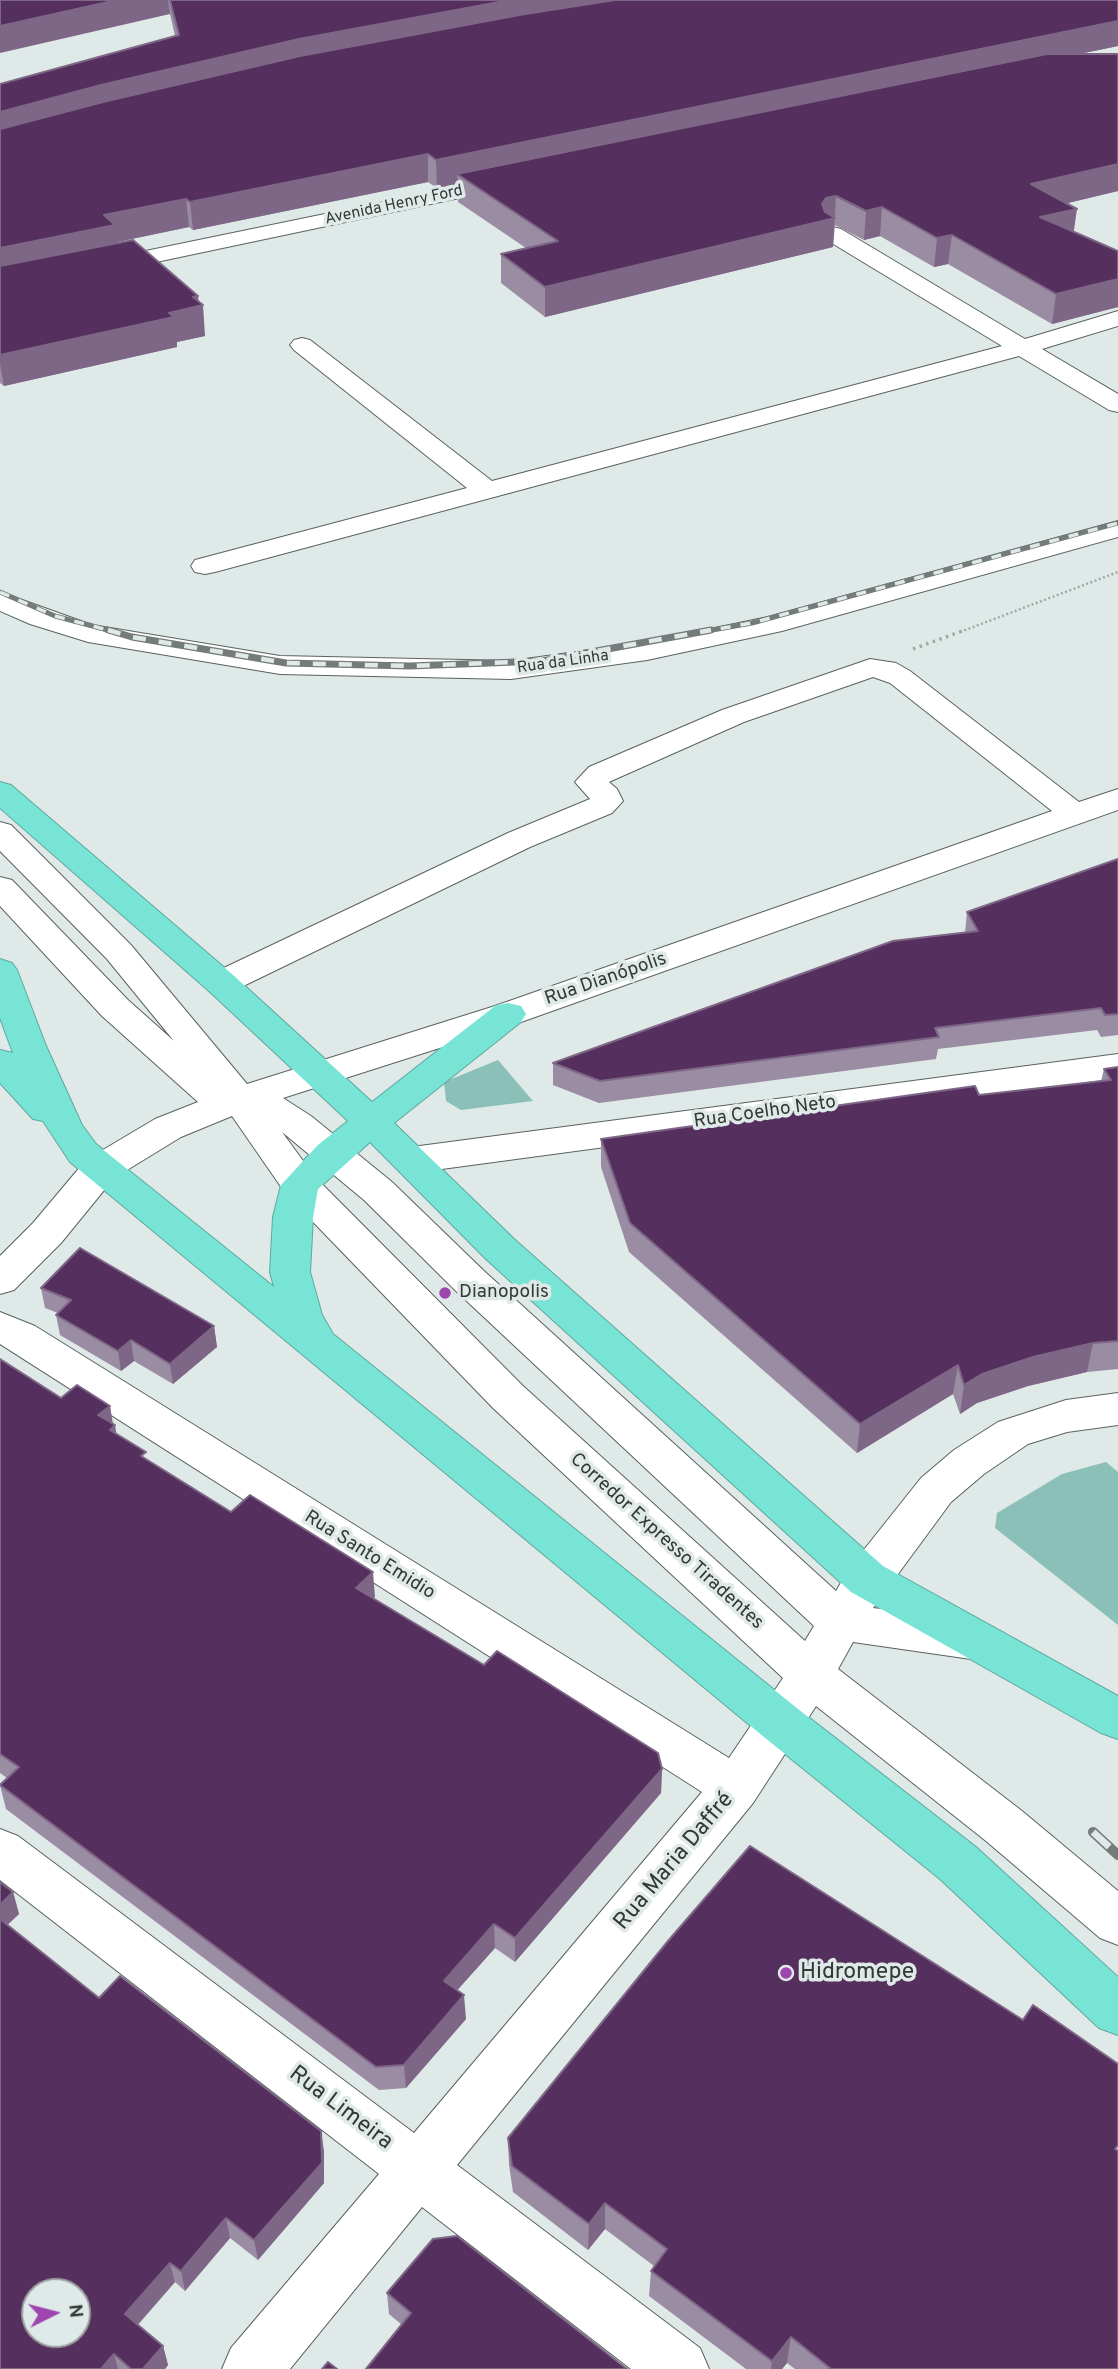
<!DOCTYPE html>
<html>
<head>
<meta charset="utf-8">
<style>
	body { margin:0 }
	#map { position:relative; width:1118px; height:2369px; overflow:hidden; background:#dfe9e7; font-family:Overpass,sans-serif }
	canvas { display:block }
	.north { position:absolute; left:21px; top:2278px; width:70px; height:70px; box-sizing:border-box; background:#dfe9e7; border:2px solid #9ba2a1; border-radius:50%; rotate:84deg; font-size:19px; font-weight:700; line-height:28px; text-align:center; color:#343837 }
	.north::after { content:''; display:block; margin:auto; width:24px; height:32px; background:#9f45b0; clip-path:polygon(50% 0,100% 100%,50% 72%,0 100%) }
</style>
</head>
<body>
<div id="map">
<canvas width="1118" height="2369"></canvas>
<div class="north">N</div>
</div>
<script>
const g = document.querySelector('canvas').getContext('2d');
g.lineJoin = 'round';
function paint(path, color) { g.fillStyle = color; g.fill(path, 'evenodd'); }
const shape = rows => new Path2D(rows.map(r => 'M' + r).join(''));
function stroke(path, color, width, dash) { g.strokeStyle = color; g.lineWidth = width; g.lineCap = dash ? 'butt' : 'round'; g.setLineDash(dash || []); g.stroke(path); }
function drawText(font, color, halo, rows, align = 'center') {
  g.font = font + ' Overpass,sans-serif'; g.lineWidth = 7; g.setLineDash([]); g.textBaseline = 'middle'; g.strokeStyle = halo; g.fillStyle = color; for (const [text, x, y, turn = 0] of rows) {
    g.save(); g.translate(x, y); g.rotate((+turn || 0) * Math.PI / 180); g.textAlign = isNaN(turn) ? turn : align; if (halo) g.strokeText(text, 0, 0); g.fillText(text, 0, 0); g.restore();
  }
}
const green = shape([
	[498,1060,533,1101,461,1110,446,1101,444,1082],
	[1106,1462,1118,1472,1118,1625,995,1528,997,1513,1062,1474]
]);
const pathFar1 = shape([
	[960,632,1118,572]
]);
const path = shape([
	[913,649,965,630]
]);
const minor = shape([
	[509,176,516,178,520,182,516,186,0,295,0,281,509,176],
	[833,227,841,229,1025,339,1118,311,1118,326,1042,349,1118,394,1118,412,1109,410,1019,356,215,572,205,574,195,572,191,566,195,560,467,488,294,350,290,345,294,340,302,338,310,340,492,481,1002,346,825,239,822,234,825,229,833,227],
	[1118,521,1118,537,782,631,647,660,511,679,280,674,88,642,30,624,0,611,0,592,92,625,280,656,511,661,647,642,768,617,1118,521],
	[870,659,896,663,910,671,1079,802,1118,789,1118,810,521,1022,283,1098,311,1116,392,1182,484,1271,836,1591,851,1566,921,1478,954,1450,998,1422,1066,1400,1118,1393,1118,1425,1067,1432,1028,1444,984,1474,951,1502,873,1608,978,1622,994,1628,1001,1641,994,1654,978,1660,853,1642,838,1669,1022,1811,1118,1891,1118,1945,1100,1938,986,1841,816,1706,753,1803,457,2165,700,2348,709,2369,631,2369,422,2207,290,2369,222,2369,231,2348,379,2174,0,1880,0,1829,18,1836,414,2133,702,1792,0,1344,0,1312,35,1326,729,1758,783,1678,493,1408,286,1194,232,1116,181,1137,114,1178,61,1243,14,1290,0,1294,0,1256,33,1223,86,1160,155,1119,198,1102,102,1016,0,906,0,877,12,880,128,1000,174,1041,107,959,0,851,0,822,11,825,131,945,247,1084,495,1006,1052,811,890,683,873,677,744,722,611,781,609,782,617,789,623,801,612,813,530,847,233,991,221,994,209,991,203,983,209,975,508,833,590,799,575,782,589,767,722,710,870,659],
	[282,1132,364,1200,456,1291,814,1626,805,1641,523,1386,314,1176,282,1132],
	[1118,1054,1118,1078,412,1173,399,1169,393,1160,399,1151,412,1147,1118,1054]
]);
const highway = shape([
	[0,782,11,785,233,975,372,1102,495,1006,508,1003,521,1006,526,1014,521,1022,394,1123,514,1239,883,1566,1118,1696,1118,1739,1101,1733,851,1592,486,1259,370,1142,318,1189,313,1217,310,1272,322,1315,333,1334,798,1709,976,1847,1118,1977,1118,2035,1099,2028,940,1879,764,1737,70,1162,43,1121,33,1119,0,1083,0,1050,13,1053,0,1018,0,959,12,963,17,970,46,1046,82,1125,96,1144,274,1287,270,1272,273,1217,281,1185,318,1145,348,1121,209,991,0,808,0,782]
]);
const railFar2 = shape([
	[0,592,55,616,115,632],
	[701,632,752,623,1118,523]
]);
const railFar1 = shape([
	[108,630,132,637,286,663,410,666,542,661,711,630]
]);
const rail = shape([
	[1093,1832,1118,1855]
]);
const wall = shape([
	[0,0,1118,0,1118,46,1079,54,1118,191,1067,203,1074,232,1118,251,1118,307,1052,324,948,264,934,267,880,236,864,240,835,225,833,247,545,317,501,283,501,254,526,248,458,202,458,184,437,188,428,182,193,230,189,227,117,242,118,243,199,302,205,336,177,342,177,347,4,386,0,383,0,84,175,36,170,14],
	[1118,859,1118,1035,1101,1037,1097,1030,938,1049,936,1059,599,1103,553,1085,553,1063,965,933,967,912],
	[1118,1067,1118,1369,1087,1372,1028,1386,977,1403,960,1414,953,1394,857,1453,629,1252,601,1167,601,1139,1101,1081,1104,1069],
	[41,1288,214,1326,217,1347,173,1384,134,1361,121,1371,60,1335,56,1315,58,1313,45,1308],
	[0,1359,61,1398,110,1406,113,1424,116,1433,147,1460,231,1512,375,1597,373,1598,484,1665,662,1769,661,1793,515,1962,495,1948,457,1990,466,2019,406,2088,379,2090,6,1809,0,1785,7,1778,0,1773],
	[0,1882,13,1892,19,1914,7,1925,99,1998,324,2151,324,2183,258,2260,230,2238,185,2291,175,2282,138,2325,163,2346,168,2365,165,2369,0,2369],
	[508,2138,1118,2369,795,2369,787,2363,782,2369,746,2369,649,2296,651,2271,654,2266,605,2229,588,2250,513,2192,509,2165],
	[387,2293,627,2369,402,2325,389,2314]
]);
const shadedWall = shape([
	[117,0,168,0,170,14,0,53,0,26],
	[510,0,671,0,0,140,0,112,101,85,299,39],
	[1118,21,1118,46,468,181,457,174,458,184,437,188,436,160],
	[428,154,428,182,193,230,190,202],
	[1118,164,1118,191,1027,213,1031,184],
	[836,196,833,247,545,317,545,287,822,204,826,198],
	[186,199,189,227,117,242,119,254,0,278,0,248,104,215],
	[882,207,880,236,864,240,866,211],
	[1077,209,1073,237,1040,217],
	[952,235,948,264,934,267,937,238],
	[1118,279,1118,307,1052,324,1056,294],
	[198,296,199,306,203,305,205,336,177,342,177,347,4,386,0,364,0,355,169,313,193,297],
	[214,1326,217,1347,173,1384,170,1364],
	[131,1340,134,1361,121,1371,118,1351],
	[1093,1343,1087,1372,1028,1386,977,1403,960,1414,964,1385,982,1374,1033,1357],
	[958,1365,953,1394,857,1453,860,1424],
	[110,1406,113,1426,115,1425,119,1450,98,1415],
	[373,1572,375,1597,358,1613,356,1588],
	[662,1769,661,1793,515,1962,515,1938],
	[13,1892,19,1914,0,1932,0,1905],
	[494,1924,495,1948,445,2004,444,1981],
	[464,1995,466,2019,406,2088,404,2065],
	[321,2131,324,2151,324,2183,258,2260,254,2240],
	[605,2203,605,2229,588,2250,589,2224],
	[226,2218,230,2238,185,2291,181,2271],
	[170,2263,175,2282,130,2333,125,2314],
	[791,2337,787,2363,782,2369,771,2369,772,2361],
	[163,2346,168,2365,165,2369,143,2369],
	[114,2354,118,2369,101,2369]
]);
const building = shape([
	[0,0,117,0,0,26,0,0],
	[170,0,510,0,299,39,101,85,0,112,0,84,179,35,170,0],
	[615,0,1118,0,1118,21,436,160,428,154,190,202,186,199,104,215,115,225,0,248,0,129,107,101,300,56,525,14,615,0],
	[1047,54,1118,54,1118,164,1031,184,1077,209,1040,217,1118,251,1118,279,1056,294,952,235,937,238,882,207,866,211,836,196,826,198,822,204,825,212,835,218,545,287,501,254,558,241,457,174,1047,54],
	[133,240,198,296,193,297,203,305,169,313,174,317,0,355,0,266,133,240],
	[1118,859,1118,1014,1105,1015,1101,1008,935,1028,939,1037,600,1081,553,1063,893,941,978,931,967,912,1118,859],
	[1118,1067,1118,1341,1093,1343,1033,1357,982,1374,964,1385,958,1365,860,1424,630,1223,601,1139,975,1086,979,1095,1111,1080,1104,1069,1118,1067],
	[80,1248,214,1326,170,1364,131,1340,118,1351,56,1315,71,1300,41,1288,80,1248],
	[0,1359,61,1398,77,1385,110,1406,98,1415,115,1425,110,1430,146,1452,141,1456,231,1512,250,1495,373,1572,356,1588,484,1665,497,1651,658,1753,662,1769,515,1938,494,1924,444,1981,464,1995,404,2065,376,2067,0,1785,19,1767,0,1754,0,1359],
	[750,1846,1023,2020,1033,2005,1118,2064,1118,2145,1115,2149,1118,2151,1118,2369,831,2369,791,2337,772,2361,651,2271,667,2249,605,2203,589,2224,512,2166,508,2138,668,1941,750,1846],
	[0,1882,13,1892,0,1905,0,1882],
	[0,1919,99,1998,120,1976,321,2131,322,2163,254,2240,226,2218,181,2271,170,2263,125,2314,163,2346,143,2369,131,2369,114,2354,101,2369,0,2369,0,1919],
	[35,2292,77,2292,77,2334,35,2334,35,2292],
	[457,2236,627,2369,366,2369,411,2313,387,2293,433,2239,457,2236],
	[328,2362,337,2369,322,2369,328,2362]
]);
const markers = [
	[445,1293,7,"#9f45b0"],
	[786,1973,7,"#9f45b0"]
];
const farStreetnames = [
	["Avenida Henry Ford",394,206,-12],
	["Rua da Linha",563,663,-8]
];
const streetNames = [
	["Rua Dianópolis",606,980,-19],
	["Rua Coelho Neto",765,1113,-8],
	["Corredor Expresso Tiradentes",666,1542,42],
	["Rua Santo Emidio",369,1556,32]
];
const poiNames = [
	["Dianopolis",459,1293]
];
const nearStreetnames = [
	["Rua Maria Daffré",675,1862,-50],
	["Rua Limeira",340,2109,37]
];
const nearPoinames = [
	["Hidromepe",800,1973]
];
paint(green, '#8bc0b8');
stroke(minor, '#5a6261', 2);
stroke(highway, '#60a89e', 2);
stroke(pathFar1, '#a1a9a7', 2.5, [2, 2.5]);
stroke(path, '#a1a9a7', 3.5, [2.5, 4.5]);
paint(minor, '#fff');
paint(highway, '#77e4d5');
stroke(railFar2, '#757b7a', 5);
stroke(railFar1, '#757b7a', 7);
stroke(rail, '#757b7a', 10);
stroke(railFar2, '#dfe9e7', 3.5, [10]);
stroke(railFar1, '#dfe9e7', 4.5, [13]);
stroke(rail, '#dfe9e7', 7, [22]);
paint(wall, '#9a8ca2');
paint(shadedWall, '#7e6786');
paint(building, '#552f5d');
stroke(building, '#7e6786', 2);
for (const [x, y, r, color] of markers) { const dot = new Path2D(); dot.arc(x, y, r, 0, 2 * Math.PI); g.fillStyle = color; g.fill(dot); stroke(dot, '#dfe9e7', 2.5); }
drawText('16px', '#343837', '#dfe9e7', farStreetnames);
drawText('19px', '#343837', '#dfe9e7', streetNames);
drawText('19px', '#343837', '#dfe9e7', poiNames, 'left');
drawText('23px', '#343837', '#dfe9e7', nearStreetnames);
drawText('23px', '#343837', '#dfe9e7', nearPoinames, 'left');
</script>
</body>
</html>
